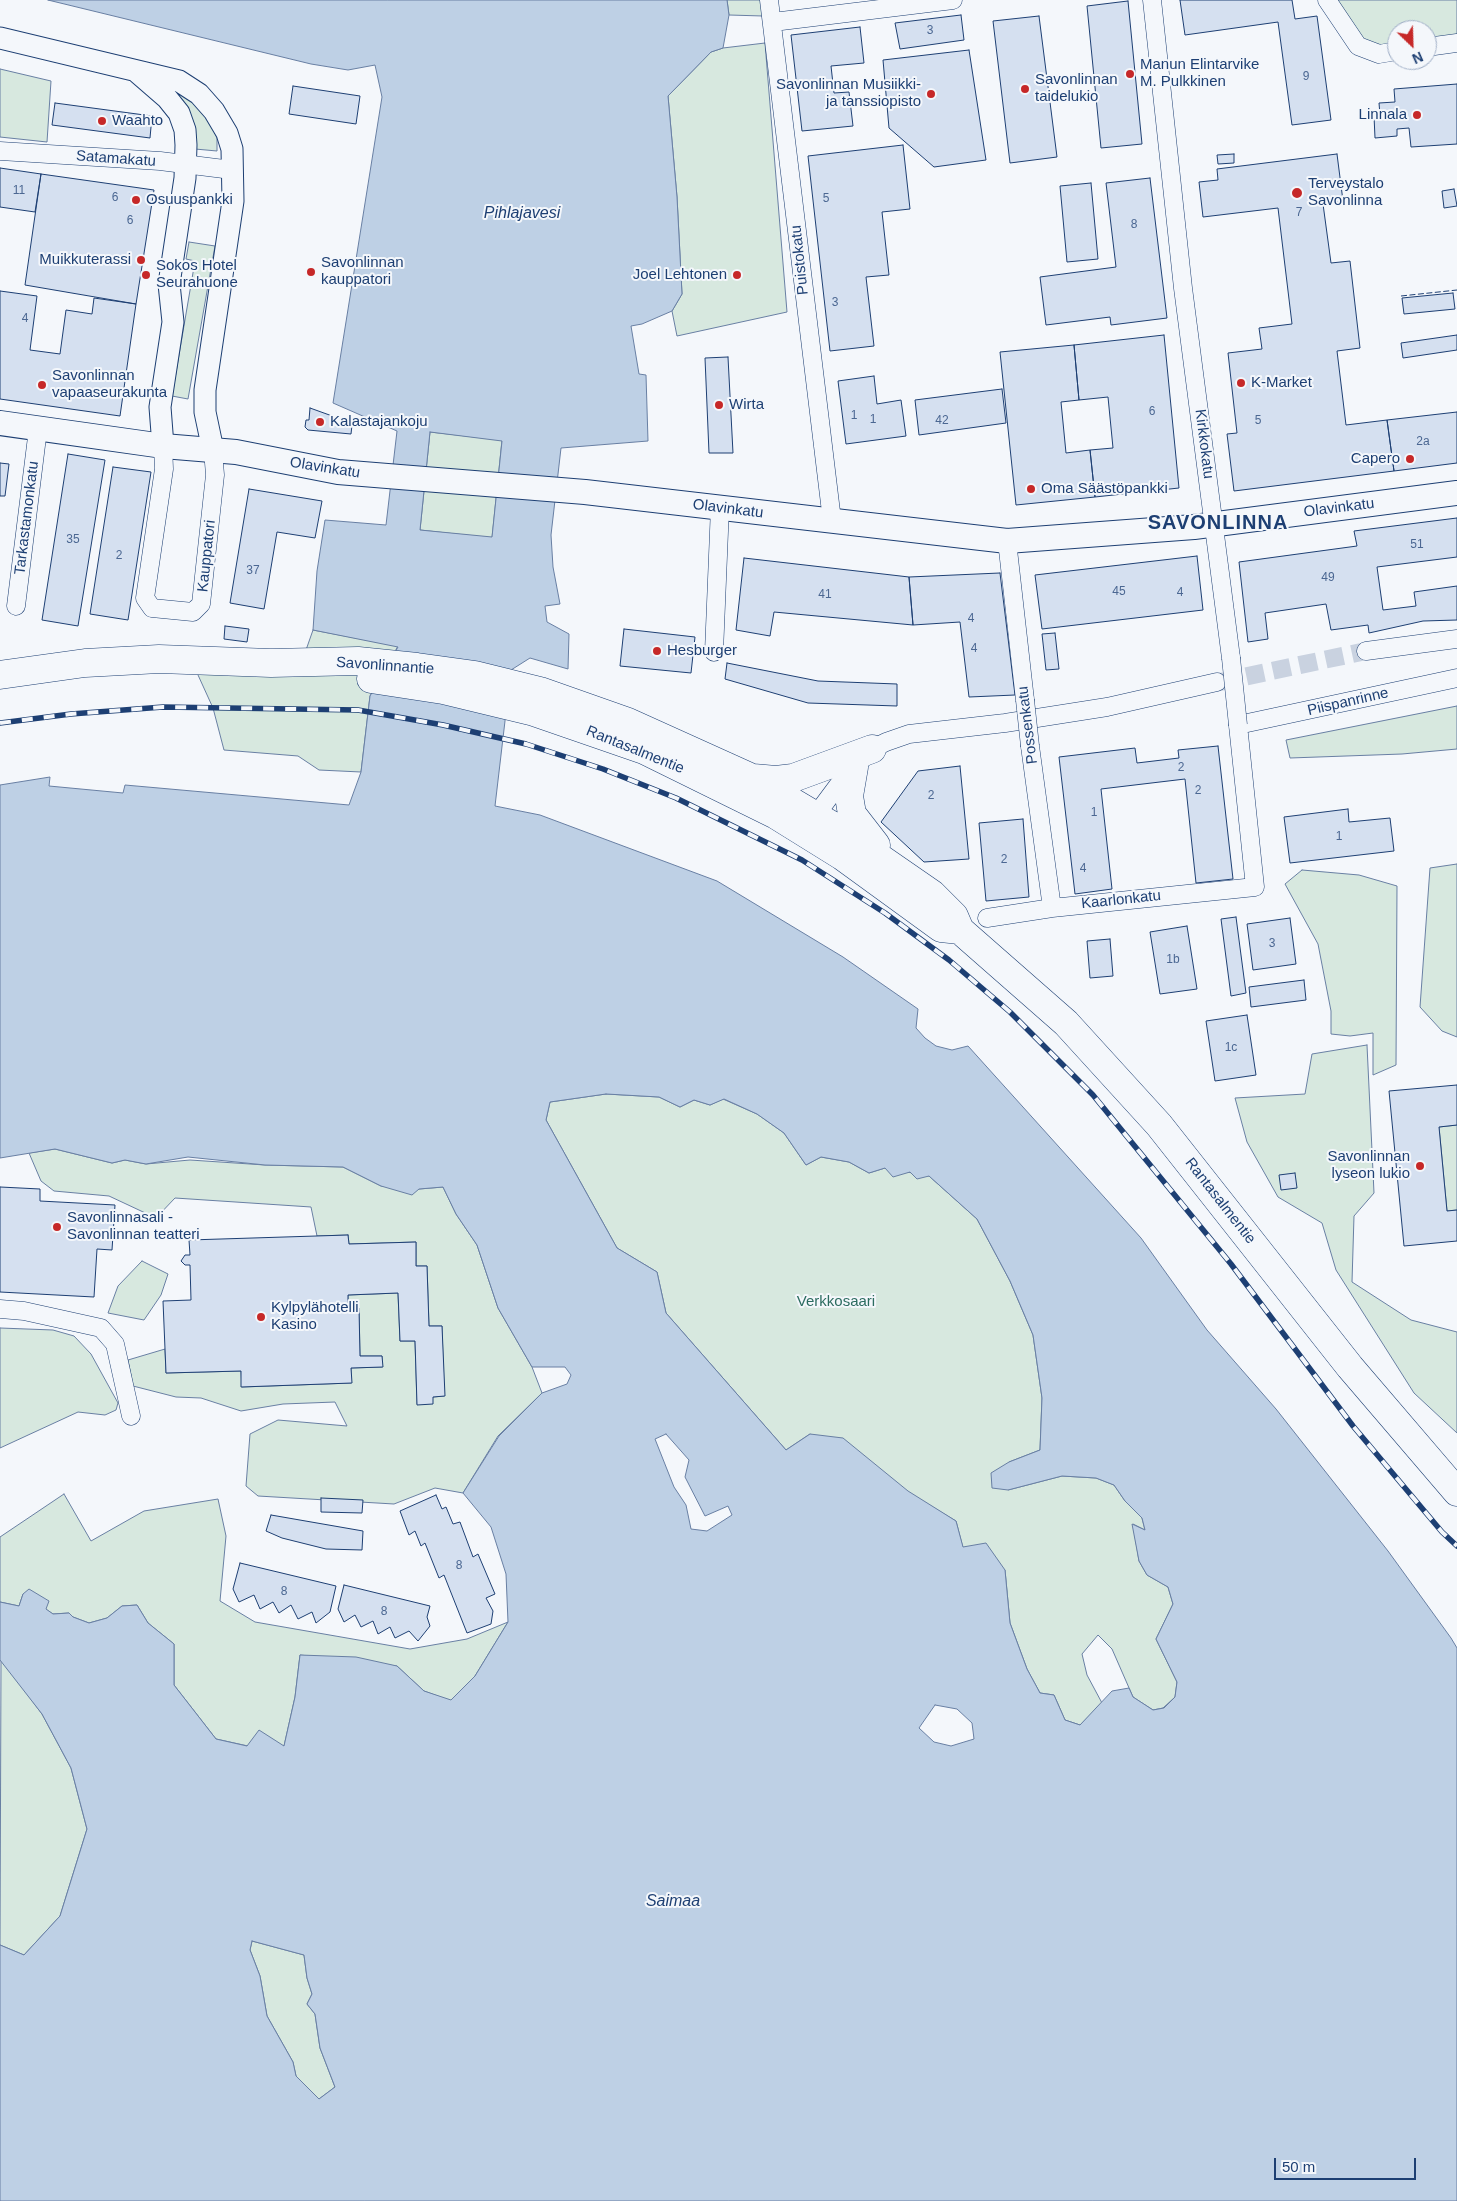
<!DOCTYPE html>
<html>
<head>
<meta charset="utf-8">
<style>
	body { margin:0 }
	#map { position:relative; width:1457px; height:2201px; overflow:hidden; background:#f4f7fb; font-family:Helvetica,sans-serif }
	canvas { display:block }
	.north { position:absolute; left:1387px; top:20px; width:50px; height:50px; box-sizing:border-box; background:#f4f7fb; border:1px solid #9eadc5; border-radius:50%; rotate:156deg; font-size:14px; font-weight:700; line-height:20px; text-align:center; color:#1d3f73 }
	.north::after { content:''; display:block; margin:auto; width:18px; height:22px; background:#c62828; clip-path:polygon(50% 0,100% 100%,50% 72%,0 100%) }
	.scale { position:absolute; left:1274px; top:2158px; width:142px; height:22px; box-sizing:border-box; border:2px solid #1d3f73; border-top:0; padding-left:6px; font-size:15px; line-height:18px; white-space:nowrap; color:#1d3f73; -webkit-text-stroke:4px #f4f7fb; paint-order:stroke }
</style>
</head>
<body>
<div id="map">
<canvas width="1457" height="2201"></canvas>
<div class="north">N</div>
<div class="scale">50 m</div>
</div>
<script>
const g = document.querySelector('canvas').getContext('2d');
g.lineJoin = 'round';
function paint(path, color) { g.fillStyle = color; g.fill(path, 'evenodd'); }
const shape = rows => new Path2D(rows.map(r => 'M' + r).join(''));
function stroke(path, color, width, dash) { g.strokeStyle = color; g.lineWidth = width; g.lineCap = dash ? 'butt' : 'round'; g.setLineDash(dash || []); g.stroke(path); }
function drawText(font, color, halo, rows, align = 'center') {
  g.font = font + ' Helvetica,sans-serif'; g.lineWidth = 4; g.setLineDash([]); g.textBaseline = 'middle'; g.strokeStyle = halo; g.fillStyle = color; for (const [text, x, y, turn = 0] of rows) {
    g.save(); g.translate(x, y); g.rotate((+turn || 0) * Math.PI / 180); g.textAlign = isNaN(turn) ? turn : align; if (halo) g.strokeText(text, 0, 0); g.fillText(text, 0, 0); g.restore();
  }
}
const green = shape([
	[727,0,763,0,763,16,729,15,727,0],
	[1327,0,1457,0,1457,43,1427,47,1427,30,1397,30,1397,51,1358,46,1327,0],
	[765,43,787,312,677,336,672,311,682,294,677,197,668,96,711,52,723,48,765,43],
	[0,69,51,81,47,142,0,137,0,69],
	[182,90,209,119,217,138,217,151,195,149,189,114,178,94,182,90],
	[189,242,215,246,188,399,172,396,195,261,186,259,189,242],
	[430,432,502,440,492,538,420,530,430,432],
	[313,630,398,646,370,696,361,772,319,770,298,756,224,750,213,708,193,664,306,650,313,630],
	[1457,706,1457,749,1402,754,1290,758,1286,740,1457,706],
	[1457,864,1457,1037,1442,1031,1420,1007,1430,868,1457,864],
	[1302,870,1359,875,1397,886,1396,1065,1373,1075,1373,1033,1350,1036,1331,1034,1331,1011,1318,944,1285,884,1302,870],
	[1367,1045,1374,1193,1354,1216,1352,1282,1411,1320,1457,1332,1457,1433,1414,1393,1336,1270,1322,1223,1278,1197,1247,1142,1235,1098,1305,1094,1312,1054,1367,1045],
	[606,1094,659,1097,680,1107,694,1100,710,1105,723,1099,757,1114,784,1133,806,1165,821,1157,849,1162,869,1173,885,1168,929,1176,977,1219,1010,1281,1033,1335,1042,1398,1040,1450,1009,1462,1008,1490,1062,1476,1096,1478,1114,1485,1125,1501,1142,1518,1145,1530,1133,1524,1139,1561,1147,1575,1168,1587,1173,1604,1156,1639,1177,1682,1175,1697,1163,1708,1153,1710,1133,1697,1112,1649,1098,1635,1082,1654,1087,1675,1102,1703,1080,1725,1065,1720,1054,1695,1040,1693,1027,1669,1010,1623,1005,1570,963,1548,956,1521,810,1434,786,1450,666,1313,657,1272,617,1248,546,1120,550,1102,606,1094],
	[1457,1125,1457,1210,1447,1211,1439,1127,1457,1125],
	[55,1149,112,1163,125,1160,146,1164,190,1160,265,1165,343,1167,381,1186,419,1189,443,1187,456,1214,477,1245,498,1308,532,1367,542,1393,498,1436,463,1493,435,1488,394,1504,258,1496,246,1486,250,1434,278,1420,347,1426,335,1402,283,1404,241,1411,201,1398,176,1397,133,1386,128,1360,165,1349,166,1373,241,1371,242,1387,351,1383,351,1368,382,1367,382,1356,360,1356,359,1308,348,1308,348,1295,398,1293,400,1341,415,1341,417,1404,433,1397,444,1396,442,1326,429,1326,427,1266,416,1266,416,1242,349,1244,348,1235,317,1236,311,1207,175,1198,156,1218,109,1196,54,1191,41,1181,29,1153,55,1149],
	[142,1261,168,1274,161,1295,144,1320,108,1313,118,1286,142,1261],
	[0,1328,53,1330,74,1336,91,1354,118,1403,116,1410,105,1415,78,1412,0,1448,0,1328],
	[64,1494,91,1541,144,1511,218,1499,226,1536,220,1601,255,1622,410,1649,467,1639,508,1622,475,1676,451,1701,424,1691,397,1666,300,1655,295,1697,284,1746,248,1746,216,1739,174,1685,174,1644,148,1623,137,1605,122,1606,107,1618,89,1623,73,1617,69,1613,53,1614,23,1594,19,1606,0,1602,0,1537,64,1494],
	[1,1659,42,1714,71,1768,87,1829,60,1916,24,1955,0,1945,1,1659],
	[252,1941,304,1955,307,1978,312,1994,307,2004,315,2014,320,2048,335,2087,319,2099,296,2076,293,2062,267,2016,260,1976,250,1950,252,1941]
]);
const water = shape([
	[48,0,727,0,729,15,723,48,711,52,668,96,677,197,682,294,672,311,642,324,631,326,639,374,646,375,648,441,561,448,551,535,553,567,560,604,545,606,547,622,569,634,568,669,530,658,511,670,495,806,540,815,717,881,843,957,918,1009,916,1028,925,1038,936,1046,952,1050,968,1046,1141,1238,1207,1330,1276,1409,1388,1551,1451,1638,1457,1648,1457,2201,0,2201,0,1945,24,1955,60,1916,87,1829,71,1768,42,1714,0,1660,0,1602,19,1606,23,1594,29,1589,49,1601,46,1609,53,1614,69,1613,73,1617,89,1623,107,1618,122,1606,137,1605,148,1623,174,1644,174,1685,216,1739,247,1746,259,1730,284,1746,295,1697,300,1655,356,1657,397,1666,424,1691,451,1700,475,1676,508,1622,506,1574,491,1527,463,1493,499,1436,542,1393,567,1384,571,1375,565,1367,532,1367,498,1308,477,1245,456,1214,443,1187,419,1189,412,1195,381,1186,343,1167,265,1165,188,1157,146,1164,125,1160,112,1163,55,1149,0,1158,0,785,50,777,49,786,123,793,125,785,349,805,361,772,370,696,398,647,313,630,317,571,325,520,386,525,397,431,333,403,382,97,375,65,348,70,311,64,48,0],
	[430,432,502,441,492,537,420,530,430,432],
	[606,1094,659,1097,680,1107,694,1100,710,1105,724,1099,757,1114,784,1133,806,1165,821,1157,849,1162,869,1173,885,1168,893,1177,910,1172,917,1179,929,1176,977,1219,1010,1281,1033,1335,1042,1398,1040,1450,1009,1462,991,1473,992,1488,1008,1490,1062,1476,1096,1478,1114,1485,1125,1501,1142,1518,1145,1530,1132,1524,1139,1561,1147,1575,1168,1587,1173,1604,1156,1639,1177,1682,1175,1697,1164,1708,1153,1710,1133,1697,1129,1688,1112,1691,1080,1725,1065,1720,1054,1695,1040,1693,1027,1669,1010,1623,1005,1570,986,1543,963,1547,956,1521,908,1491,843,1438,810,1434,786,1450,666,1313,657,1272,617,1248,546,1120,550,1102,606,1094],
	[666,1434,689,1460,685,1477,705,1516,728,1506,732,1515,707,1531,691,1529,686,1505,674,1487,655,1439,666,1434],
	[935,1705,957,1709,972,1723,974,1739,951,1746,934,1742,919,1728,935,1705],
	[252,1941,304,1955,307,1978,312,1994,307,2004,315,2014,320,2048,335,2087,319,2099,296,2076,293,2062,267,2016,260,1976,250,1950,252,1941]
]);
const building = shape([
	[1180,0,1292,0,1295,19,1317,16,1331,120,1292,125,1278,22,1185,35,1180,0],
	[1128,1,1142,144,1101,148,1087,6,1128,1],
	[961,15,964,40,900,49,895,23,961,15],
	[1039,16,1057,157,1010,163,993,21,1039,16],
	[860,27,864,63,831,66,834,93,849,92,853,126,802,131,791,35,860,27],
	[969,50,986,160,934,167,889,128,883,60,969,50],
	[1457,84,1457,144,1411,147,1409,128,1397,129,1397,136,1375,138,1374,116,1380,115,1379,103,1395,102,1394,89,1457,84],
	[293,86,360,96,356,124,289,114,293,86],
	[55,103,152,116,150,138,52,125,55,103],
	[903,145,910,209,882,212,889,275,866,277,874,346,830,351,808,156,903,145],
	[1234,154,1234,163,1218,164,1217,155,1234,154],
	[1337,154,1343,201,1323,204,1331,263,1350,261,1360,348,1337,351,1346,425,1387,420,1394,471,1234,491,1227,434,1237,433,1228,353,1262,349,1259,328,1292,324,1278,208,1203,217,1199,182,1218,180,1217,169,1337,154],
	[0,168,41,174,35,212,0,207,0,168],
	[41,174,154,190,136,304,25,285,41,174],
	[1150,178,1167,318,1111,325,1110,317,1046,325,1040,277,1116,267,1106,183,1150,178],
	[1091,183,1098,259,1067,262,1060,186,1091,183],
	[1454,189,1457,206,1444,208,1442,191,1454,189],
	[0,291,37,296,30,350,60,354,66,310,92,314,94,298,136,304,120,416,0,399,0,291],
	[1453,293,1455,309,1404,314,1402,298,1453,293],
	[1164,335,1179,488,1095,497,1090,450,1113,448,1108,397,1079,400,1074,345,1164,335],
	[1457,335,1457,350,1403,358,1401,343,1457,335],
	[1074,345,1079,400,1061,402,1066,453,1090,450,1095,497,1016,505,1000,352,1074,345],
	[728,357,733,453,709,453,705,358,728,357],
	[874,376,877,404,901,400,906,436,846,444,838,381,874,376],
	[1002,389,1006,423,919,435,915,400,1002,389],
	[310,408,335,417,334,423,352,425,351,434,308,430,305,427,306,420,309,420,310,408],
	[1457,412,1457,463,1394,471,1387,420,1457,412],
	[68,454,105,460,78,626,42,620,68,454],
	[0,463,9,464,5,496,0,496,0,463],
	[113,467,151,472,128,620,90,614,113,467],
	[249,489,322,501,315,538,277,532,264,609,230,603,249,489],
	[1457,518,1457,557,1377,567,1383,610,1416,606,1414,592,1457,586,1457,620,1423,621,1369,633,1368,625,1331,630,1326,604,1265,613,1268,639,1248,642,1239,562,1357,546,1354,531,1457,518],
	[1197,556,1203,610,1042,629,1035,575,1197,556],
	[744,558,909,577,913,625,774,612,770,636,736,630,744,558],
	[1000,573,1015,695,969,697,960,622,913,625,909,577,1000,573],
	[225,626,249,629,247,642,224,639,225,626],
	[624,629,695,637,691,673,620,666,624,629],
	[1055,633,1059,669,1046,670,1042,634,1055,633],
	[727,663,818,681,897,684,897,706,808,703,725,679,727,663],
	[1218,746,1233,879,1196,883,1185,779,1101,789,1112,889,1075,894,1059,757,1135,748,1137,763,1179,758,1178,750,1218,746],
	[960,766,969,859,924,862,881,822,918,771,960,766],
	[1348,809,1349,822,1390,818,1394,851,1290,863,1284,817,1348,809],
	[1023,819,1029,897,986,901,979,823,1023,819],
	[1236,917,1246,993,1231,996,1221,919,1236,917],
	[1290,918,1296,964,1253,970,1247,924,1290,918],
	[1187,926,1197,989,1160,994,1150,932,1187,926],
	[1110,939,1113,976,1090,978,1087,941,1110,939],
	[1304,980,1306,1000,1251,1007,1249,987,1304,980],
	[1247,1015,1256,1075,1215,1081,1206,1021,1247,1015],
	[1457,1085,1457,1125,1439,1127,1447,1211,1457,1210,1457,1241,1404,1246,1389,1091,1457,1085],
	[1295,1173,1297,1188,1281,1190,1279,1175,1295,1173],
	[0,1187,40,1189,40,1201,115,1205,112,1250,97,1249,94,1297,0,1292,0,1187],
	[348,1235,349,1244,416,1242,416,1266,427,1266,429,1326,442,1326,445,1396,433,1397,433,1404,417,1405,415,1341,400,1341,398,1293,348,1295,348,1308,359,1308,360,1356,382,1356,383,1367,351,1368,352,1383,241,1387,241,1371,166,1373,163,1301,191,1300,190,1265,185,1265,181,1261,185,1255,190,1255,189,1240,348,1235],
	[436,1495,442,1509,446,1507,453,1524,460,1522,473,1557,478,1554,495,1594,486,1598,493,1611,491,1624,467,1633,444,1575,439,1578,425,1543,421,1546,415,1531,409,1535,400,1511,436,1495],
	[321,1498,363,1500,362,1513,321,1512,321,1498],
	[271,1515,363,1531,362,1550,326,1549,282,1538,266,1531,271,1515],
	[240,1563,336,1586,330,1612,316,1623,312,1612,298,1619,291,1605,279,1613,273,1602,260,1609,254,1595,239,1602,233,1589,240,1563],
	[344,1585,430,1606,427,1617,430,1626,418,1641,409,1631,395,1638,390,1627,378,1634,373,1621,361,1627,355,1615,344,1622,338,1609,344,1585]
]);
const minorTunnel = shape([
	[1220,682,1366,651]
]);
const minor = shape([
	[769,0,832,520],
	[1152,0,1183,288,1231,658],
	[1327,0,1358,46,1379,54,1397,51],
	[773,22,953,0],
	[1427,47,1457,43],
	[0,151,160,161,232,170],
	[163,446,164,469,145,598,152,608,193,612,201,604,215,475,213,450],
	[1007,541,1025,700],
	[16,606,38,429],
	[1366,651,1457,639],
	[714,652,720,507],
	[1030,746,1052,908],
	[810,823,842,780,872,749,886,742,909,734,1005,723,1107,707,1217,682],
	[987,918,1052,908,1255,887,1238,725,1457,678],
	[0,1309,24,1311,101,1328,115,1344,131,1416]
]);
const tertiary = shape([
	[0,38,179,81,199,94,214,111,227,133,232,149,233,201,205,390,205,412,213,450],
	[137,72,167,98,179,113,185,130,186,145,185,178,169,284,173,322,160,407,163,446]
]);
const secondary = shape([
	[0,423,163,446,236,452,338,472,585,492,1007,541,1194,527,1457,493]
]);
const trunk = shape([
	[0,675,85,663,159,659,271,663,358,661,417,667,475,675,540,691,628,722,752,778,838,829,932,894,954,916,960,930,1066,1023,1159,1125,1350,1367,1457,1492],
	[371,679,443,690,534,712,644,750,776,815,842,856,941,928,960,930],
	[854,767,849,796,852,814,876,845],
	[753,778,776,780,793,778,872,749]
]);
const rail = shape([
	[0,723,71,714,163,707,358,710,443,725,526,744,603,769,676,798,802,860,885,913,949,960,1010,1012,1093,1095,1231,1264,1353,1426,1442,1532,1457,1546]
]);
const minorBridge = shape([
	[1231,658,1238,725],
	[1025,700,1030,746]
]);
const fence = shape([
	[1401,296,1457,290]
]);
const markers = [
	[1130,74,5,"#c62828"],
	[1025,89,5,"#c62828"],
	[931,94,5,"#c62828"],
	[1417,115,5,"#c62828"],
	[102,121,5,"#c62828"],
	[1297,193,6,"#c62828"],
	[136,200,5,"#c62828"],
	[141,260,5,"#c62828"],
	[311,272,5,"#c62828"],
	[146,275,5,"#c62828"],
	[737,275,5,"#c62828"],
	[1241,383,5,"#c62828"],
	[42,385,5,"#c62828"],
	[719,405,5,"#c62828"],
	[320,422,5,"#c62828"],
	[1410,459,5,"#c62828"],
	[1031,489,5,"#c62828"],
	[657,651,5,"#c62828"],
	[1420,1166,5,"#c62828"],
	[57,1227,5,"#c62828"],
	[261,1317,5,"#c62828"]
];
const numberNames = [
	["3",930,31],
	["9",1306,77],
	["11",19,191],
	["6",115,198],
	["5",826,199],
	["7",1299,213],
	["6",130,221],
	["8",1134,225],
	["3",835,303],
	["4",25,319],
	["6",1152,412],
	["1",854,416],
	["1",873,420],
	["42",942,421],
	["5",1258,421],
	["2a",1423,442],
	["35",73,540],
	["51",1417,545],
	["2",119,556],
	["37",253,571],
	["49",1328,578],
	["45",1119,592],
	["4",1180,593],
	["41",825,595],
	["4",971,619],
	["4",974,649],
	["2",1181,768],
	["2",1198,791],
	["2",931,796],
	["1",1094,813],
	["1",1339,837],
	["2",1004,860],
	["4",1083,869],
	["3",1272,944],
	["1b",1173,960],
	["1c",1231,1048],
	["8",459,1566],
	["8",284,1592],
	["8",384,1612]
];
const poiNames = [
	["Manun Elintarvike",1140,65],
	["M. Pulkkinen",1140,82],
	["Savonlinnan",1035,80],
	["taidelukio",1035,97],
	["Savonlinnan Musiikki-",921,85,"right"],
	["ja tanssiopisto",921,102,"right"],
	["Linnala",1407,115,"right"],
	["Waahto",112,121],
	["Terveystalo",1308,184],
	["Savonlinna",1308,201],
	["Osuuspankki",146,200],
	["Muikkuterassi",131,260,"right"],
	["Savonlinnan",321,263],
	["kauppatori",321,280],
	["Sokos Hotel",156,266],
	["Seurahuone",156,283],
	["Joel Lehtonen",727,275,"right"],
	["Savonlinnan",52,376],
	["vapaaseurakunta",52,393],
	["K-Market",1251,383],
	["Wirta",729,405],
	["Kalastajankoju",330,422],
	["Capero",1400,459,"right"],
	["Oma Säästöpankki",1041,489],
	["Hesburger",667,651],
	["Savonlinnan",1410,1157,"right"],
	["lyseon lukio",1410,1174,"right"],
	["Savonlinnasali -",67,1218],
	["Savonlinnan teatteri",67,1235],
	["Kylpylähotelli",271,1308],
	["Kasino",271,1325]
];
const streetNames = [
	["Satamakatu",116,159,4],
	["Puistokatu",800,260,-96],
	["Kirkkokatu",1204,444,83],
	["Olavinkatu",325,468,9],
	["Olavinkatu",1339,508,-7],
	["Olavinkatu",728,509,7],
	["Tarkastamonkatu",27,518,-83],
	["Kauppatori",207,556,-84],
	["Savonlinnantie",385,666,4],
	["Piispanrinne",1348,702,-13],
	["Possenkatu",1028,725,-97],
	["Rantasalmentie",635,750,22],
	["Kaarlonkatu",1121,900,-6],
	["Rantasalmentie",1220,1201,52]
];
const parkNames = [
	["Verkkosaari",836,1302]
];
const waterNames = [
	["Pihlajavesi",522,214],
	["Saimaa",673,1902]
];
const districtNames = [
	["SAVONLINNA",1218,523]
];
paint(green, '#d7e8df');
stroke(green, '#687fa3', 1);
paint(water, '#bed0e5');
stroke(water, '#687fa3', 1);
paint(building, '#d5e0f0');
stroke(building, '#1d3f73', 1);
stroke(minorTunnel, '#c9d2e0', 18, [18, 9]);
stroke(minor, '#1d3f73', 19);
stroke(tertiary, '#1d3f73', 23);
stroke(secondary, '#1d3f73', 26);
stroke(trunk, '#1d3f73', 29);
stroke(minor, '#f4f7fb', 18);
stroke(tertiary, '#f4f7fb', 21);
stroke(secondary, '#f4f7fb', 24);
stroke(trunk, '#f4f7fb', 28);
stroke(rail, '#1d3f73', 5.5);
stroke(rail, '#f4f7fb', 4, [11]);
stroke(minorBridge, '#1d3f73', 19, []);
stroke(minorBridge, '#f4f7fb', 18);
stroke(fence, '#1d3f73', 1, [6, 2.5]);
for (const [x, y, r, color] of markers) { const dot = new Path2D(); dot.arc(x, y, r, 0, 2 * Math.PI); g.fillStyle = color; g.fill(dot); stroke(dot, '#f4f7fb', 2); }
drawText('12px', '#4b6792', null, numberNames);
drawText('15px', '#1d3f73', '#f4f7fb', poiNames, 'left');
drawText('15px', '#1d3f73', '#f4f7fb', streetNames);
drawText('15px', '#2c6c60', '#f4f7fb', parkNames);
drawText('italic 16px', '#1d3f73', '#f4f7fb', waterNames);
g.letterSpacing = '1px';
drawText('bold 20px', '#1d3f73', '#f4f7fb', districtNames);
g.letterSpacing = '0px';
</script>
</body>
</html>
